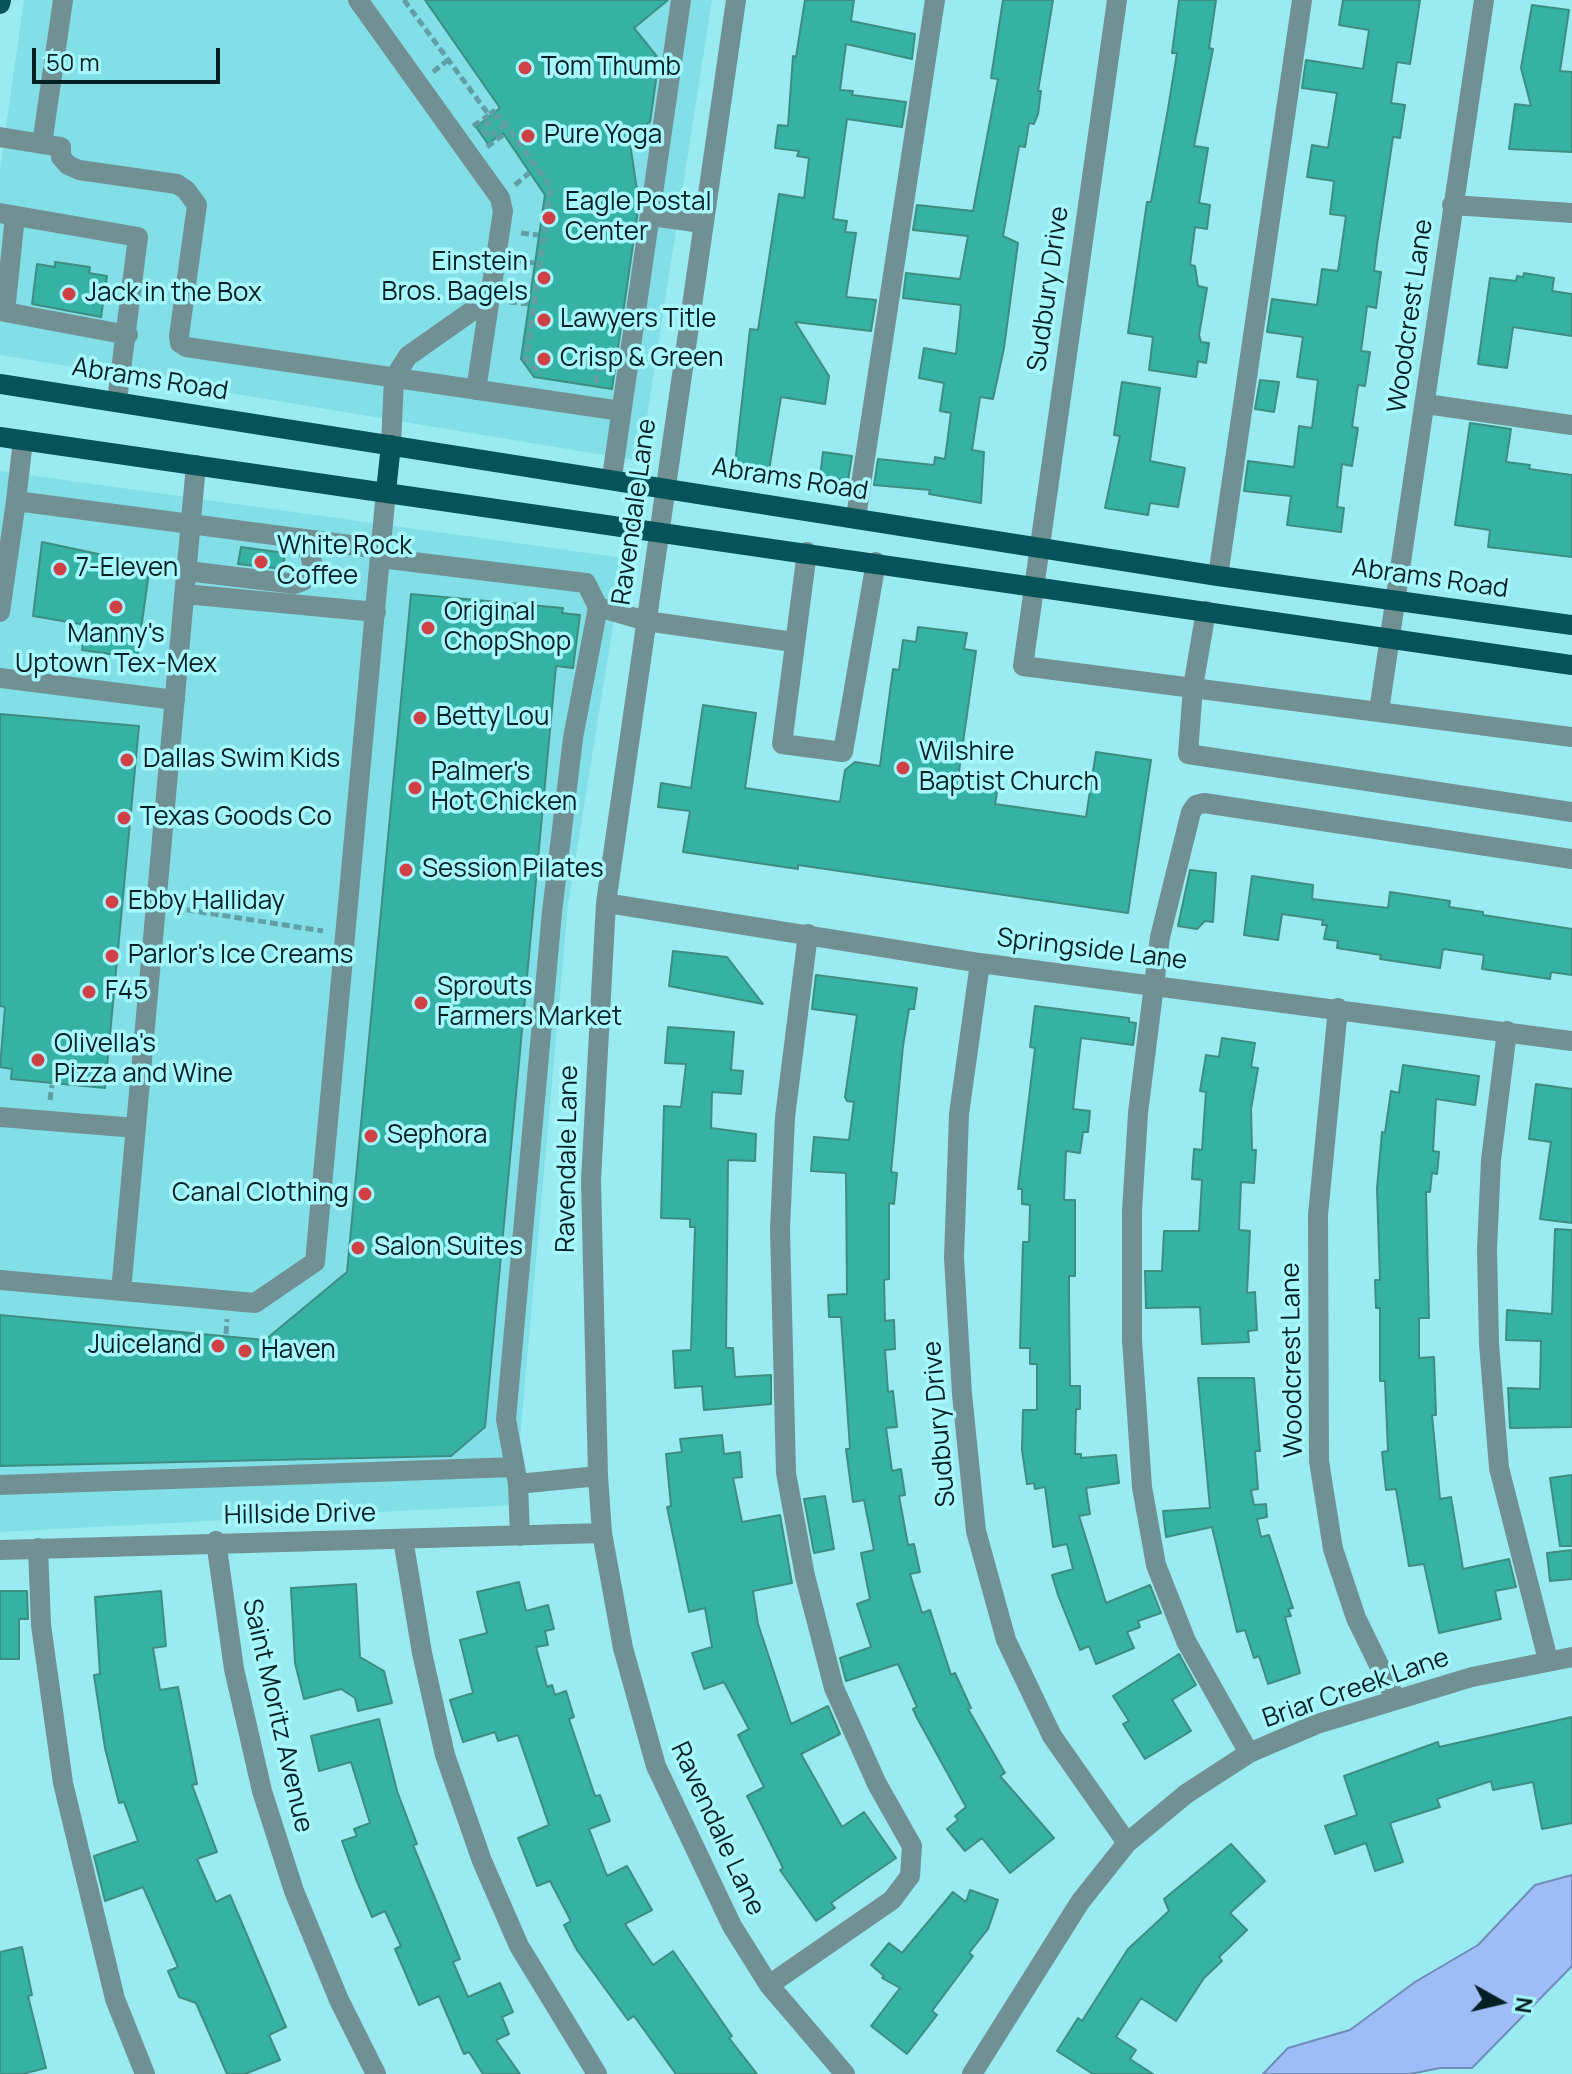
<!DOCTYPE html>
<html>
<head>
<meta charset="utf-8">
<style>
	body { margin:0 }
	#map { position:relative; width:1572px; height:2074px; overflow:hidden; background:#9aeaf1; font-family:Manrope,sans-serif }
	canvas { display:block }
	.north { position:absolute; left:1460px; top:1962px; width:80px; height:80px; -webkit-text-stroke:6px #a7f7fe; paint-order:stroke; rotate:98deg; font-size:22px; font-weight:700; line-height:32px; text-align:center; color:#002023 }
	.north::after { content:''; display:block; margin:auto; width:28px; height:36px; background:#002023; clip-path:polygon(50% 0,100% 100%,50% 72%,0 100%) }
	.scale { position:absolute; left:32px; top:48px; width:188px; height:36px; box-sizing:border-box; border:4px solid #002023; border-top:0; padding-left:10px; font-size:24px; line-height:28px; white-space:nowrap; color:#002023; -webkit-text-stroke:6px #a7f7fe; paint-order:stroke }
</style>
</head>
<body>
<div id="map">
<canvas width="1572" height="2074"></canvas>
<div class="north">N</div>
<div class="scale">50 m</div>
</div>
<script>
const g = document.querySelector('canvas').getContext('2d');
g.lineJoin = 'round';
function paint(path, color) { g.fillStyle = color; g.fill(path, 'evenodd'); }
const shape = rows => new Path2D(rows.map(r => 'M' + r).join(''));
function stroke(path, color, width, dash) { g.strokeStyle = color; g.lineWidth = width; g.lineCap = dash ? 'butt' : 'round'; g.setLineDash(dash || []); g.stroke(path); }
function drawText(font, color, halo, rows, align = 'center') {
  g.font = font + ' Manrope,sans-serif'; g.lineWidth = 7; g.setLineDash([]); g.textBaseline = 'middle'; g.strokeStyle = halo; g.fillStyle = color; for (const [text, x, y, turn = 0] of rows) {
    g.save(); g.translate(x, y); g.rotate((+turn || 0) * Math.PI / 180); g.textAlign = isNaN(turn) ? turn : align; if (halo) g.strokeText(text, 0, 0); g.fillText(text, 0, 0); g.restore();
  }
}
const built = shape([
	[24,0,712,0,640,461,0,355,0,169],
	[0,471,624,558,568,905,514,1505,0,1532]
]);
const water = shape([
	[1572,1875,1572,1966,1472,2068,1440,2068,1410,2074,1263,2074,1288,2048,1350,2030,1415,1982,1478,1945,1535,1885,1572,1875]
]);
const building = shape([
	[425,0,668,0,634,28,659,59,650,122,629,137,639,203,612,389,534,377,521,359,545,195,503,133,488,144,476,127,500,108,425,0],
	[805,0,854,0,851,21,915,34,912,59,846,44,840,90,853,91,852,95,906,102,902,127,847,119,833,219,847,221,845,232,856,233,846,297,876,300,871,331,795,322,829,376,825,404,781,397,769,470,735,464,750,329,758,330,779,194,804,198,809,158,797,156,799,151,775,148,778,125,788,126,793,56,796,57,805,0],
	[1003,0,1053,0,1038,91,1041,91,1038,114,1034,124,1029,123,1025,147,1019,146,1003,236,1018,243,1004,348,993,399,980,397,972,450,984,452,981,503,929,494,930,490,874,485,878,459,934,465,935,457,945,459,951,413,940,411,944,383,919,378,924,348,956,354,961,305,903,298,906,273,960,279,968,236,913,230,917,205,973,211,998,79,991,78,1003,0],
	[1179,0,1216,0,1209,48,1213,49,1194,146,1208,148,1199,203,1210,205,1207,229,1195,227,1190,265,1195,266,1198,286,1207,288,1199,335,1201,342,1209,343,1206,363,1198,361,1196,377,1149,370,1153,337,1128,333,1147,202,1151,202,1168,109,1177,53,1172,53,1179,0],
	[1343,0,1420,0,1410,64,1397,62,1391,103,1405,105,1400,138,1393,137,1377,245,1374,271,1381,272,1376,308,1367,306,1361,351,1370,352,1365,386,1358,385,1352,427,1358,428,1352,466,1342,464,1337,507,1344,508,1341,532,1287,525,1291,496,1244,491,1248,461,1294,467,1299,426,1312,428,1318,380,1297,377,1303,337,1267,332,1272,299,1317,305,1322,269,1338,271,1346,216,1330,214,1334,181,1307,177,1312,145,1328,148,1337,93,1302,88,1306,60,1363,69,1369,30,1339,25,1343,0],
	[1532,5,1569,10,1560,71,1572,72,1572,152,1509,149,1515,104,1531,106,1521,68,1532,5],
	[55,262,90,267,89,273,107,276,101,317,32,304,37,264,55,267,55,262],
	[1524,273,1554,278,1552,291,1572,294,1572,336,1513,327,1507,368,1478,364,1490,278,1516,281,1517,276,1523,277,1524,273],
	[1260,380,1279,382,1274,412,1255,409,1260,380],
	[1122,382,1160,388,1150,461,1185,468,1178,507,1150,503,1148,515,1105,508,1120,436,1114,435,1122,382],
	[1470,423,1511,429,1506,462,1530,465,1529,469,1572,475,1572,557,1488,547,1490,530,1455,525,1470,423],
	[823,452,852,456,848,481,820,477,823,452],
	[42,542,150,565,137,658,82,650,86,625,33,616,42,542],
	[241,547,285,553,283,569,238,564,241,547],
	[411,594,563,608,562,613,580,615,573,668,556,666,485,1427,451,1456,0,1466,0,1315,265,1340,347,1272,411,594],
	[918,627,967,633,964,649,976,651,958,778,990,782,997,792,995,804,1086,817,1096,752,1151,760,1128,913,798,865,798,869,683,852,690,811,658,807,661,783,691,788,703,705,756,713,745,788,840,802,845,770,855,762,880,766,893,669,899,670,903,640,916,642,918,627],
	[0,714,139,726,105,1088,11,1079,12,1069,0,1067,5,1007,0,1006,0,714],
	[1190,870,1216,873,1213,922,1205,921,1197,929,1178,926,1190,870],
	[1252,876,1313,885,1312,899,1388,908,1390,892,1450,901,1449,907,1483,912,1483,915,1572,929,1572,975,1551,972,1550,979,1482,969,1484,955,1443,949,1440,968,1380,959,1381,955,1337,948,1338,941,1324,939,1327,925,1322,925,1323,920,1282,914,1278,940,1244,935,1252,876],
	[673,951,727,957,763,1004,669,986,673,951],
	[816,975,917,988,914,1009,909,1009,903,1046,891,1172,897,1173,894,1204,889,1203,889,1279,884,1280,885,1321,894,1320,895,1349,885,1350,888,1392,893,1391,897,1427,886,1428,892,1471,901,1469,905,1495,899,1496,908,1545,914,1544,920,1572,910,1574,922,1613,930,1610,951,1675,955,1673,971,1708,968,1709,1005,1773,1000,1776,1054,1838,1010,1873,982,1838,965,1851,947,1829,958,1820,955,1816,966,1807,917,1718,913,1709,917,1707,898,1664,846,1681,840,1658,871,1647,857,1604,870,1599,861,1553,874,1550,864,1500,853,1502,846,1449,850,1449,841,1317,829,1317,828,1295,847,1294,846,1173,811,1171,814,1137,849,1140,854,1102,847,1101,845,1097,857,1015,812,1009,816,975],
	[1035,1006,1129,1018,1129,1022,1136,1023,1133,1045,1081,1038,1073,1109,1090,1111,1088,1132,1083,1132,1080,1153,1066,1151,1064,1200,1075,1200,1075,1276,1069,1276,1069,1295,1070,1386,1080,1386,1080,1409,1076,1409,1075,1454,1081,1454,1081,1458,1116,1455,1119,1483,1086,1488,1090,1514,1079,1516,1106,1603,1150,1585,1161,1613,1138,1621,1140,1627,1127,1632,1134,1648,1096,1664,1089,1646,1080,1650,1058,1595,1052,1575,1073,1569,1067,1544,1053,1547,1045,1487,1035,1489,1034,1483,1027,1484,1022,1450,1023,1410,1037,1410,1037,1364,1030,1364,1030,1348,1020,1348,1023,1242,1029,1242,1030,1205,1022,1204,1022,1189,1018,1189,1035,1048,1030,1047,1035,1006],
	[668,1027,734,1032,731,1070,743,1071,741,1094,712,1092,711,1128,756,1134,755,1161,728,1160,726,1348,733,1348,735,1377,771,1375,771,1404,704,1410,702,1386,675,1388,673,1351,691,1350,695,1227,690,1227,690,1219,661,1218,664,1106,681,1107,686,1064,665,1063,668,1027],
	[1222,1038,1255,1043,1251,1067,1258,1068,1251,1109,1252,1150,1256,1150,1254,1183,1241,1182,1239,1230,1250,1231,1247,1293,1255,1292,1257,1330,1248,1331,1249,1342,1202,1344,1200,1307,1146,1308,1145,1271,1162,1271,1164,1231,1199,1231,1202,1180,1192,1179,1194,1149,1202,1150,1206,1092,1200,1091,1206,1055,1219,1057,1222,1038],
	[1403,1065,1479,1076,1475,1105,1436,1099,1433,1151,1439,1152,1437,1174,1432,1173,1430,1192,1426,1192,1429,1318,1419,1318,1419,1358,1434,1357,1436,1415,1432,1415,1440,1499,1451,1497,1463,1569,1509,1559,1516,1587,1495,1591,1501,1619,1439,1633,1424,1564,1409,1566,1396,1489,1386,1490,1382,1452,1388,1451,1385,1381,1380,1381,1380,1308,1376,1308,1375,1280,1380,1280,1377,1188,1382,1132,1385,1133,1391,1091,1399,1093,1403,1065],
	[1536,1084,1572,1089,1572,1223,1540,1219,1551,1142,1529,1139,1536,1084],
	[1555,1229,1572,1230,1572,1427,1510,1428,1508,1388,1540,1389,1541,1341,1506,1340,1507,1310,1552,1314,1555,1229],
	[1198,1378,1254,1378,1260,1451,1255,1451,1258,1489,1251,1490,1254,1505,1266,1504,1267,1517,1257,1519,1261,1537,1269,1535,1293,1608,1288,1609,1291,1616,1285,1617,1300,1673,1268,1684,1259,1656,1254,1658,1245,1630,1237,1632,1212,1527,1166,1537,1163,1511,1210,1508,1198,1378],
	[722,1435,724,1454,740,1452,742,1477,733,1478,742,1522,780,1515,792,1583,753,1591,758,1624,791,1724,828,1706,840,1734,801,1754,842,1827,864,1812,896,1858,831,1903,835,1908,816,1921,780,1870,783,1868,747,1796,764,1787,738,1735,749,1729,724,1682,704,1689,692,1653,712,1647,705,1608,689,1612,667,1507,671,1506,666,1454,682,1452,680,1439,722,1435],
	[1572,1475,1572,1546,1560,1546,1550,1478,1572,1475],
	[825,1496,834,1549,814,1553,804,1499,825,1496],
	[1572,1550,1572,1579,1550,1581,1547,1553,1572,1550],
	[519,1582,526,1611,548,1605,554,1629,545,1631,548,1645,536,1647,547,1687,552,1685,555,1695,566,1691,574,1717,569,1719,595,1796,600,1795,610,1821,589,1829,607,1876,627,1866,652,1910,625,1924,653,1965,673,1951,732,2036,729,2038,757,2074,676,2074,634,2016,628,2020,577,1950,564,1925,571,1921,550,1881,537,1886,518,1838,549,1825,518,1735,498,1741,495,1732,463,1742,450,1700,473,1693,460,1640,487,1633,477,1592,519,1582],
	[356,1584,360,1657,384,1671,392,1703,358,1711,355,1698,341,1689,304,1699,295,1663,291,1588,356,1584],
	[0,1591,27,1591,28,1619,19,1619,19,1659,0,1659,0,1591],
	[161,1591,166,1646,153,1648,160,1690,178,1687,197,1784,192,1785,217,1852,197,1859,216,1902,230,1895,286,2027,269,2035,280,2060,245,2074,227,2074,196,2003,179,1997,168,1971,178,1967,143,1887,105,1901,94,1856,138,1841,124,1802,119,1803,105,1748,94,1675,100,1674,95,1597,161,1591],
	[1179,1654,1196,1685,1172,1700,1191,1731,1145,1759,1123,1724,1129,1721,1113,1696,1179,1654],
	[1572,1717,1572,1823,1542,1829,1533,1782,1493,1790,1491,1781,1437,1799,1440,1807,1390,1823,1403,1862,1375,1871,1366,1843,1335,1854,1325,1826,1357,1815,1344,1776,1438,1742,1439,1747,1572,1717],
	[379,1719,397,1791,417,1844,413,1845,460,1959,453,1962,468,1997,500,1983,513,2012,502,2017,509,2034,496,2040,520,2074,483,2074,469,2052,464,2054,439,1996,419,2005,395,1949,401,1946,385,1911,372,1917,356,1879,342,1841,357,1836,354,1829,370,1823,351,1762,319,1771,311,1736,379,1719],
	[1231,1844,1265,1881,1230,1913,1247,1930,1219,1957,1222,1961,1204,1978,1176,2021,1141,1998,1116,2037,1136,2050,1130,2059,1153,2074,1093,2074,1057,2051,1078,2018,1082,2021,1128,1949,1169,1911,1164,1899,1231,1844],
	[970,1890,998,1900,988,1929,969,1953,973,1956,932,2011,937,2015,907,2054,871,2026,900,1988,882,1978,884,1976,871,1965,889,1943,902,1953,953,1892,966,1902,970,1890],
	[22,1947,32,1995,28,1996,46,2068,22,2074,0,2074,0,1952,22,1947]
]);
const path = shape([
	[404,0,489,115,495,110],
	[433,72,448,60],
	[506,124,488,137,482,128,499,116,506,124,520,145,551,188,526,359,541,375],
	[473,126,489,115],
	[487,147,503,135],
	[515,185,529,173],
	[521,233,538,235],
	[515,260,534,263],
	[509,302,528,304],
	[596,383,598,368,606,369],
	[175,908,323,931],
	[50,1100,52,1085],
	[226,1334,227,1319]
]);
const minor = shape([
	[358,0,500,198,503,211,476,390],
	[736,0,606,903,591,1180,598,1476,602,1533,623,1648,656,1766,732,1926,769,1985,845,2074],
	[1117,0,1023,666,1572,737],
	[0,137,61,147,61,157,68,165,79,170,177,184,186,190,197,205,179,336,180,343,186,347,621,411],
	[42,144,63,0],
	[1452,205,1572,213],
	[0,213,138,237,117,401],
	[15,216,5,312,128,335],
	[651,216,702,223],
	[1426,404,1572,425],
	[391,445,394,378,408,356,489,299],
	[612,477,681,0],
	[16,501,23,440],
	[856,517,935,0],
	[807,552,782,744,843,752,876,562],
	[380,558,586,583,598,607,646,621,793,642],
	[187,571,295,584,303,581,313,568,310,553,296,538],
	[1218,576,1302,0],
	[185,594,376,612],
	[1206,611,1193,687,1188,754,1572,812],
	[0,612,16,501,380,549],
	[0,678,175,700],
	[1379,711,1484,0],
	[606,903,980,963,1572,1041],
	[980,963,959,1114,954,1258,962,1394,976,1531,1006,1640,1052,1736,1127,1843],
	[1338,1008,1318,1215,1319,1461,1333,1549,1356,1618,1395,1698],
	[1507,1031,1491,1160,1487,1250,1489,1344,1499,1468,1548,1660],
	[0,1117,136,1128],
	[0,1280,255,1303,315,1262,386,491],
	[121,1291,196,465],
	[518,1484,598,1476],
	[0,1485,515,1467],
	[520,1536,518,1484,506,1419,552,912,573,738,598,607],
	[403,1539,422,1653,445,1755,482,1861,519,1946,597,2074],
	[216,1541,234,1669,262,1791,294,1891,339,2000,376,2074],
	[38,1548,41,1625,63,1783,115,1999,145,2074],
	[0,1550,602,1533],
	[1249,1753,1186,1641,1156,1565,1142,1487,1132,1340,1132,1211,1138,1113,1160,937,1191,812,1196,805,1204,803,1572,859],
	[769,1985,892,1900,910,1876,912,1846,877,1784,834,1688,805,1576,786,1473,780,1229,785,1117,808,934],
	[972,2074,1080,1902,1127,1843,1186,1794,1249,1753,1317,1724,1472,1677,1572,1657]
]);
const major = shape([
	[0,4,1,0],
	[0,384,1218,576,1572,625],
	[0,437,1572,665],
	[386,491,391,445]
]);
const markers = [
	[525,68,8,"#d04145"],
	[528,136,8,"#d04145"],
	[549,218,8,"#d04145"],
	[544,278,8,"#d04145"],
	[69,294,8,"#d04145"],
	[544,320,8,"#d04145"],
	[544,359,8,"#d04145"],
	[261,562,8,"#d04145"],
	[60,569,8,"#d04145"],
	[116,607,8,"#d04145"],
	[428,628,8,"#d04145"],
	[420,718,8,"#d04145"],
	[127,760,8,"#d04145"],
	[903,768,8,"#d04145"],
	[415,788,8,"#d04145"],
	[124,818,8,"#d04145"],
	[406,870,8,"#d04145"],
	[112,902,8,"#d04145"],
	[112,956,8,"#d04145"],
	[89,992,8,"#d04145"],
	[421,1003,8,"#d04145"],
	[38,1060,8,"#d04145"],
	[371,1136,8,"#d04145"],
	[365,1194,8,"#d04145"],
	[358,1248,8,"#d04145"],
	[218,1346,8,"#d04145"],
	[245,1351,8,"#d04145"]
];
const poiNames = [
	["Tom Thumb",541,68],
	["Pure Yoga",544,136],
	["Eagle Postal",565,203],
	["Center",565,233],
	["Einstein",528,263,"right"],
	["Bros. Bagels",528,293,"right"],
	["Jack in the Box",85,294],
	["Lawyers Title",560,320],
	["Crisp & Green",560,359],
	["White Rock",277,547],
	["Coffee",277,577],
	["7-Eleven",76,569],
	["Original",444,613],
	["ChopShop",444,643],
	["Manny's",116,635,"center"],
	["Uptown Tex-Mex",116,665,"center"],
	["Betty Lou",436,718],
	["Wilshire",919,753],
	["Baptist Church",919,783],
	["Dallas Swim Kids",143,760],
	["Palmer's",431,773],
	["Hot Chicken",431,803],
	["Texas Goods Co",140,818],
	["Session Pilates",422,870],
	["Ebby Halliday",128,902],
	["Parlor's Ice Creams",128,956],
	["Sprouts",437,988],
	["Farmers Market",437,1018],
	["F45",105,992],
	["Olivella's",54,1045],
	["Pizza and Wine",54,1075],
	["Sephora",387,1136],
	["Canal Clothing",349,1194,"right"],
	["Salon Suites",374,1248],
	["Juiceland",202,1346,"right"],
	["Haven",261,1351]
];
const streetNames = [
	["Sudbury Drive",1049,289,-82],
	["Woodcrest Lane",1411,316,-82],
	["Abrams Road",150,380,9],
	["Abrams Road",790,480,9],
	["Ravendale Lane",635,512,-82],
	["Abrams Road",1430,579,8],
	["Springside Lane",1092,950,7],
	["Ravendale Lane",568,1159,-89],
	["Woodcrest Lane",1293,1360,-91],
	["Sudbury Drive",940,1424,-95],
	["Hillside Drive",300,1515,-1],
	["Briar Creek Lane",1356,1689,-19],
	["Saint Moritz Avenue",277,1716,77],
	["Ravendale Lane",717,1829,65]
];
paint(built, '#83dfe7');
paint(water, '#9ebcf5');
stroke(water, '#6f8db6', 2);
paint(building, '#35b2a3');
stroke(building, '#3e8d81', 2);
stroke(path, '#619fa5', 5, [8, 4]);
stroke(minor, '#719093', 20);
stroke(major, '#065359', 20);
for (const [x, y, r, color] of markers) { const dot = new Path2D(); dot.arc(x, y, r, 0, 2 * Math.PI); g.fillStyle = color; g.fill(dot); stroke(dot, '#a7f7fe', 3); }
drawText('26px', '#002023', '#a7f7fe', poiNames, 'left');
drawText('26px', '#002023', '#a7f7fe', streetNames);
</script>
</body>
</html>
